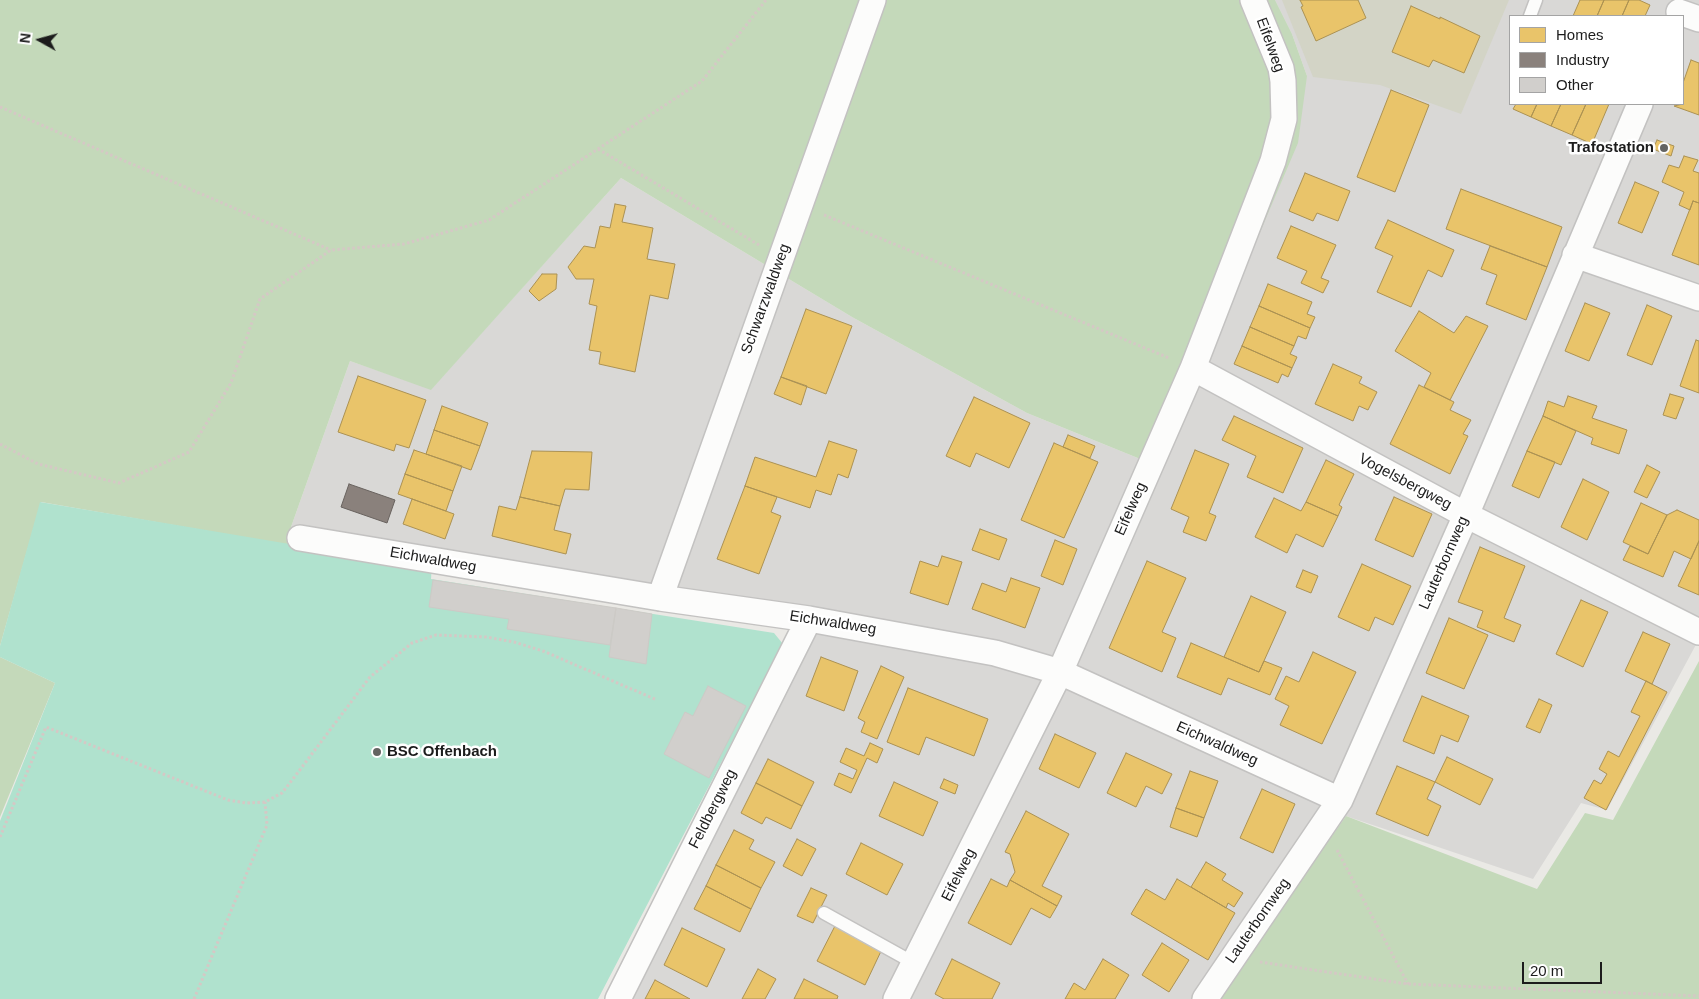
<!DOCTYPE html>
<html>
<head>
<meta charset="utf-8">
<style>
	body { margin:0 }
	#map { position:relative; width:1699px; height:999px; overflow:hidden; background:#eae9e5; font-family:Arial,sans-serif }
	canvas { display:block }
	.legend { position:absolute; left:1509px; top:15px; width:175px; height:90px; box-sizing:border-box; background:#fff; border:1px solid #a4a4a4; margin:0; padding:6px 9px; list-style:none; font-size:15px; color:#1c1c1c }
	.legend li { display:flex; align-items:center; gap:10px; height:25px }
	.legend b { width:25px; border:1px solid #a4a4a4 }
	.north { position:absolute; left:15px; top:15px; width:50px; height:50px; -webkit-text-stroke:4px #fff; paint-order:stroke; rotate:277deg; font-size:14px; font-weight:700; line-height:20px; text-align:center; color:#1c1c1c }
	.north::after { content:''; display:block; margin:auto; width:18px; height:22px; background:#1c1c1c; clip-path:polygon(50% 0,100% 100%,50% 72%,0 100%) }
	.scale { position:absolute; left:1522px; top:962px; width:80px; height:22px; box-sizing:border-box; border:2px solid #1c1c1c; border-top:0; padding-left:6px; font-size:15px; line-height:18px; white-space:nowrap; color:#1c1c1c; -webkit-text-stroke:4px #fff; paint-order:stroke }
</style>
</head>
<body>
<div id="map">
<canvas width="1699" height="999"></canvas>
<ul class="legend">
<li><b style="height:14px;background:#e9c46a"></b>Homes</li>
<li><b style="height:14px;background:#8a817c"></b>Industry</li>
<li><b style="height:14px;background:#d1cfcc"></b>Other</li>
</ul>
<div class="north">N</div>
<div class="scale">20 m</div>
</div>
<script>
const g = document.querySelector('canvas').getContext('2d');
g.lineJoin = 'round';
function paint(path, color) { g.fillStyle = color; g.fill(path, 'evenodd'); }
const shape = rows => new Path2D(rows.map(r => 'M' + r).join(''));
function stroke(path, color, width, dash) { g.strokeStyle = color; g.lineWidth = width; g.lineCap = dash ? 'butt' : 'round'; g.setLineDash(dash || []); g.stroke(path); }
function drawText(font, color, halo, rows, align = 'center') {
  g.font = font + ' Arial,sans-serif'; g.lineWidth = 5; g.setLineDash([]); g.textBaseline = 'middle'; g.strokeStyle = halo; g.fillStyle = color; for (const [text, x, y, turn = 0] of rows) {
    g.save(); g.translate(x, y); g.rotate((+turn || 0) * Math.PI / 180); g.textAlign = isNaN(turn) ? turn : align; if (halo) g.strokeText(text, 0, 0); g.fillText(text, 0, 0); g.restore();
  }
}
const residential = shape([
	[1275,0,1699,0,1699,639,1607,810,1581,803,1533,879,1346,816,1216,999,625,999,817,609,291,527,350,361,431,389,621,178,852,317,1027,413,1160,467,1307,76,1292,34],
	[1510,16,1683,16,1683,104,1510,104]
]);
const construction = shape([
	[1282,0,1509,0,1461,114,1380,85,1313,77]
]);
const forest = shape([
	[0,0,1275,0,1292,34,1307,76,1298,143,1160,467,1027,413,852,317,621,178,431,390,350,361,291,527,288,545,41,502,0,646],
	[0,657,55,683,0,817],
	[1699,661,1699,999,1216,999,1346,816,1537,889,1585,813,1613,820]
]);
const pitch = shape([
	[40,502,331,551,432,564,431,579,774,633,783,644,598,999,0,999,0,821,55,683,0,657,0,646]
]);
const homes = shape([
	[1300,0,1358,0,1366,18,1316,41,1301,7,1303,6,1300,0],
	[1580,0,1604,0,1597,16,1573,16,1580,0],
	[1604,0,1629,0,1622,16,1597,16,1604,0],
	[1629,0,1639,0,1650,5,1645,16,1622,16,1629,0],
	[1411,6,1440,19,1440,17,1480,36,1464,73,1433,60,1429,67,1392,52,1411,6],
	[1691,60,1699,63,1699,115,1674,106,1683,104,1683,83,1691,60],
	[1391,90,1429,105,1395,192,1357,177,1391,90],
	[1516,104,1537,104,1531,117,1513,109,1516,104],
	[1537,104,1561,104,1551,126,1531,117,1537,104],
	[1561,104,1586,104,1572,135,1551,126,1561,104],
	[1586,104,1609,104,1592,144,1572,135,1586,104],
	[1657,140,1674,146,1671,156,1653,149,1657,140],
	[1684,156,1698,160,1693,171,1699,173,1699,203,1693,201,1690,210,1679,205,1684,192,1662,182,1669,165,1679,168,1684,156],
	[1305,173,1350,191,1338,221,1317,213,1313,221,1289,211,1305,173],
	[1635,182,1659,192,1642,233,1618,223,1635,182],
	[1461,189,1562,227,1547,267,1446,229,1461,189],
	[1693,201,1699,203,1699,265,1672,255,1693,201],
	[615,204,626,206,622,222,653,228,647,259,675,264,668,299,650,295,635,372,599,364,601,352,589,350,597,306,589,304,594,279,576,279,568,267,584,246,595,248,600,226,610,228,615,204],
	[1388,220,1454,250,1442,277,1428,270,1411,307,1377,292,1393,256,1375,248,1388,220],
	[1291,226,1336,245,1321,278,1329,281,1323,293,1301,283,1307,271,1277,258,1291,226],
	[1490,246,1547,267,1526,320,1486,304,1497,275,1481,269,1490,246],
	[542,274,557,274,556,289,539,301,529,291,542,274],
	[1268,284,1312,302,1307,314,1315,317,1310,328,1259,306,1268,284],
	[1585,303,1610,313,1589,361,1565,351,1585,303],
	[1647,305,1672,316,1652,365,1627,355,1647,305],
	[1259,306,1310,328,1306,339,1298,336,1294,346,1250,327,1259,306],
	[806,309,852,326,826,394,781,377,806,309],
	[1419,311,1454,333,1466,316,1488,326,1450,400,1424,387,1431,373,1395,351,1419,311],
	[1250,327,1294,346,1290,354,1297,357,1292,368,1242,346,1250,327],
	[1696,340,1699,341,1699,393,1680,386,1696,340],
	[1242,346,1292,368,1288,377,1282,374,1278,383,1234,364,1242,346],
	[1333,364,1362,377,1359,383,1377,392,1368,410,1359,406,1353,421,1315,404,1333,364],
	[358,376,426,400,409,448,396,444,394,451,338,432,358,376],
	[781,377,807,386,801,405,774,394,781,377],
	[1419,385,1454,402,1450,410,1471,420,1463,434,1468,436,1450,474,1390,444,1419,385],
	[1670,394,1684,398,1676,419,1663,415,1670,394],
	[1568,396,1597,406,1592,418,1627,430,1619,454,1591,444,1593,438,1543,416,1548,401,1564,407,1568,396],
	[974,397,1030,423,1009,468,976,453,970,467,946,456,974,397],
	[442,406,488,423,480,446,434,430,442,406],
	[1234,416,1303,448,1283,493,1247,477,1256,456,1222,440,1234,416],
	[1543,416,1576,431,1561,465,1527,451,1543,416],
	[434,430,480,446,471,470,426,454,434,430],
	[1068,435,1095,446,1090,458,1063,447,1068,435],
	[829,441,857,450,848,478,838,474,831,495,816,490,810,508,745,486,755,457,816,477,829,441],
	[1054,443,1098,462,1064,538,1021,520,1054,443],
	[414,450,462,466,453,491,405,474,414,450],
	[1195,450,1229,464,1209,513,1216,516,1206,541,1183,532,1189,517,1171,509,1195,450],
	[532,451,592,452,589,490,565,489,560,506,520,497,532,451],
	[1527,451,1555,462,1539,498,1512,486,1527,451],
	[1326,460,1354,474,1339,505,1342,507,1338,516,1306,502,1326,460],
	[1647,465,1660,472,1647,498,1634,492,1647,465],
	[405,474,453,491,446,511,398,494,405,474],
	[1583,479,1609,492,1587,540,1561,527,1583,479],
	[745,486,777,497,771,512,781,516,759,574,717,559,745,486],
	[520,497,560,506,554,530,571,534,566,554,492,536,499,506,516,510,520,497],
	[1394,497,1432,514,1413,557,1375,540,1394,497],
	[1274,498,1301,511,1306,502,1338,516,1323,547,1296,534,1287,553,1255,537,1274,498],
	[412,499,454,514,445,539,403,524,412,499],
	[1641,503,1667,515,1648,554,1623,542,1641,503],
	[1677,510,1699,520,1699,541,1691,559,1674,551,1663,577,1623,560,1630,546,1648,554,1667,515,1677,510],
	[980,529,1007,539,999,560,972,550,980,529],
	[1055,540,1077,549,1063,585,1041,576,1055,540],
	[1699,541,1699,595,1678,586,1699,541],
	[1480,547,1525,566,1504,618,1521,625,1514,642,1477,627,1483,611,1458,602,1480,547],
	[942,556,962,562,948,605,910,593,920,561,938,567,942,556],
	[1147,561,1186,578,1162,632,1176,638,1162,672,1109,648,1147,561],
	[1362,564,1411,586,1393,625,1375,617,1369,631,1338,617,1362,564],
	[1303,570,1318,576,1311,593,1296,587,1303,570],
	[1011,578,1040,588,1025,628,972,609,982,583,1006,592,1011,578],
	[1251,596,1286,612,1259,672,1224,657,1251,596],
	[1581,600,1608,612,1583,667,1556,654,1581,600],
	[1449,618,1488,635,1464,689,1426,673,1449,618],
	[1643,632,1670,644,1652,684,1625,671,1643,632],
	[1191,643,1259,672,1264,661,1282,668,1270,695,1228,678,1221,695,1177,677,1191,643],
	[1313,652,1356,672,1322,744,1280,725,1289,706,1275,699,1286,676,1299,682,1313,652],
	[821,657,858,671,844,711,806,696,821,657],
	[881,666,904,677,877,739,861,732,865,722,858,718,881,666],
	[1646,681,1667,692,1606,810,1584,798,1594,780,1601,784,1607,774,1599,769,1608,751,1619,757,1640,716,1631,712,1646,681],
	[908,688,988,719,974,756,926,737,919,755,887,742,908,688],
	[1422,696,1469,716,1458,742,1441,735,1434,754,1403,741,1422,696],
	[1539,699,1552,705,1540,733,1526,727,1539,699],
	[1055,734,1096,753,1079,788,1039,769,1055,734],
	[870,743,883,749,877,763,867,758,851,793,834,785,839,773,853,779,857,770,840,762,846,748,864,756,870,743],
	[1126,753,1172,774,1162,794,1146,786,1136,807,1107,793,1126,753],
	[1447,757,1493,779,1480,805,1435,782,1447,757],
	[768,759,814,782,802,806,756,783,768,759],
	[1397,766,1435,782,1427,799,1441,806,1428,836,1376,814,1397,766],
	[1190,771,1218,781,1204,818,1176,808,1190,771],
	[944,779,958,785,955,794,940,788,944,779],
	[894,782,938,802,923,836,879,816,894,782],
	[756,783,802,806,791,829,766,817,762,824,741,813,756,783],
	[1262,789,1295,804,1273,853,1240,838,1262,789],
	[1176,808,1204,818,1197,837,1170,827,1176,808],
	[1026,811,1069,834,1042,886,1062,896,1057,906,1010,880,1015,872,1010,854,1005,852,1026,811],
	[734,830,754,840,749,849,775,862,761,888,716,865,734,830],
	[797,839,816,849,802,876,783,866,797,839],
	[861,843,903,864,887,895,846,874,861,843],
	[1206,862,1226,874,1222,880,1243,893,1234,907,1228,903,1226,908,1191,887,1206,862],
	[716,865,761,888,751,909,706,886,716,865],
	[991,879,1007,887,1010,880,1057,906,1050,918,1031,908,1011,945,968,923,991,879],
	[1177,879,1235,913,1208,960,1131,914,1146,889,1165,900,1177,879],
	[706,886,751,909,740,932,694,909,706,886],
	[811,888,827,895,813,923,797,916,811,888],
	[836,924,883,947,865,985,817,961,836,924],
	[682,928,725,949,707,987,664,965,682,928],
	[1162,943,1189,960,1169,992,1142,975,1162,943],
	[952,959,1000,983,992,999,944,999,935,994,952,959],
	[1103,959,1129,975,1115,999,1065,999,1074,983,1085,990,1103,959],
	[758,969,776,979,765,999,742,999,758,969],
	[804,979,838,996,837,999,794,999,804,979],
	[655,980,690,999,645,999,655,980]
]);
const industry = shape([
	[349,484,395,500,387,523,341,507,349,484]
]);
const building = shape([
	[433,580,616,608,610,645,507,629,509,619,429,607,433,580],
	[616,608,652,614,646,664,609,657,616,608],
	[708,686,746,706,709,778,664,754,685,712,693,716,708,686]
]);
const path = shape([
	[0,107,331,250],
	[598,149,759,245],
	[824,215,1169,358],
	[0,444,38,464,119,483,189,452,231,383,260,299,331,250,404,244,489,220,702,81,766,0],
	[0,837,46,727,228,800,246,803,265,802,282,793,296,775,370,677,412,643,436,635,486,637,514,642,543,651,657,700],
	[1337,850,1408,984],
	[1260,962,1408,984,1699,996],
	[194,999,267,825,265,802]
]);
const service = shape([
	[1530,16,1536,0],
	[824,913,914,963]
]);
const minor = shape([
	[1679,12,1699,19],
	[1575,255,1699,298],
	[1193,368,1466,515,1699,632],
	[300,538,660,598,809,619,995,653,1060,672,1340,800],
	[660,598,873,0],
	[618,999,809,619],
	[896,999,1060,672,1193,368,1273,161,1284,119,1283,81,1281,68,1253,0],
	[1205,999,1340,800,1466,515,1640,104]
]);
const markers = [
	[1664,148,5,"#646462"],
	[377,752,5,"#646462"]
];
const streetNames = [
	["Eifelweg",1270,45,70],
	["Schwarzwaldweg",766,299,-70],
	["Vogelsbergweg",1405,482,28],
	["Eifelweg",1131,509,-66],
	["Eichwaldweg",433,560,10],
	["Lauterbornweg",1444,563,-66],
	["Eichwaldweg",833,623,9],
	["Eichwaldweg",1217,744,24],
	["Feldbergweg",713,809,-63],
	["Eifelweg",959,875,-63],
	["Lauterbornweg",1258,921,-55]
];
const poiNames = [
	["Trafostation",1654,148],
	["BSC Offenbach",387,752,"left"]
];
paint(residential, '#d9d8d6');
paint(construction, '#d3d4c6');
paint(forest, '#c4d9ba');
paint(pitch, '#b0e2ce');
paint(homes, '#e9c46a');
stroke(homes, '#ac9253', 1);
paint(industry, '#8a817c');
stroke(industry, '#69635f', 1);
paint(building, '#d1cfcc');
stroke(building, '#cdcac6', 1);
stroke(service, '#c3c2c1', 15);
stroke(minor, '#c3c2c1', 28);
stroke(path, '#d5c8c5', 3, [2.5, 2.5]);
stroke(service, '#fcfcfb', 12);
stroke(minor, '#fcfcfb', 25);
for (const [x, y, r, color] of markers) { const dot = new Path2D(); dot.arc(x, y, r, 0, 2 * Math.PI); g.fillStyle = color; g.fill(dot); stroke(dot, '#fff', 2); }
drawText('15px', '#1c1c1c', '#fff', streetNames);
drawText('bold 15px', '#1c1c1c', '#fff', poiNames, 'right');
</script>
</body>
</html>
